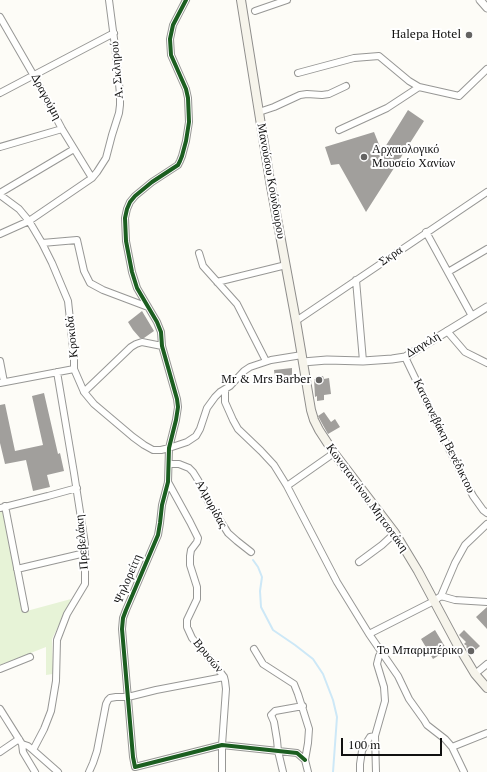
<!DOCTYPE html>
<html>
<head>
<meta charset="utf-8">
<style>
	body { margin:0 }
	#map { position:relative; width:487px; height:772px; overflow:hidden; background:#fdfcf7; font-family:"PT Serif",serif }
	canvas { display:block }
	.scale { position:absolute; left:341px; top:738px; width:101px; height:18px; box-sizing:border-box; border:2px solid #111; border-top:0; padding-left:5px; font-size:12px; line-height:14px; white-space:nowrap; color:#111; -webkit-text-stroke:3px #fff; paint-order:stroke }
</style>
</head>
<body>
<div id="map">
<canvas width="487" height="772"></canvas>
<div class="scale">100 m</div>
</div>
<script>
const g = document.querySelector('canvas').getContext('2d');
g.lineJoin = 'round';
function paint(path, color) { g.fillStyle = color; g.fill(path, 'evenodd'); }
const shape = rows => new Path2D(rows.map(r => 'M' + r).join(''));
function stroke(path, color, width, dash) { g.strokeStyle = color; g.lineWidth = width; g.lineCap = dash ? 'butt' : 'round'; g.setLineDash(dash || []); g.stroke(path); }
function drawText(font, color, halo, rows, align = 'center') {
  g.font = font + ' "PT Serif",serif'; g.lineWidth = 4; g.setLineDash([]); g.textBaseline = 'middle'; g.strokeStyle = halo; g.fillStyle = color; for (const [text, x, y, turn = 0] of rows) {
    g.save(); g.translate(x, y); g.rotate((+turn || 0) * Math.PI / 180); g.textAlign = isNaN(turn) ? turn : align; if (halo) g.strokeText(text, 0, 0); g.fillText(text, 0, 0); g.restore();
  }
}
const green = shape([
	[3,510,23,612,71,599,52,639,53,674,46,675,46,647,0,665,0,511]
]);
const stream = shape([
	[253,560,258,567,262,577,260,591,261,607,273,630,295,645,313,659,323,674,333,700,337,717,333,772]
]);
const building = shape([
	[408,110,424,121,366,212,339,164,331,165,325,147,374,132,382,152],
	[142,311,154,331,144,338,140,338,133,330,128,322],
	[292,368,292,377,275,379,274,370],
	[323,376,324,379,329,378,331,394,324,395,324,400,317,401,317,396,315,397,314,379,317,379,317,377],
	[44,393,58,454,60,453,64,471,47,475,50,487,33,491,26,460,5,464,0,443,0,405,5,404,15,451,43,445,32,396],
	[324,412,331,422,335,419,340,427,328,434,324,427,318,416],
	[487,607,487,629,476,617],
	[435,630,447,650,433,659,421,639],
	[464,630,480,646,472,653,466,647,467,646,464,644,466,642,459,635]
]);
const minor = shape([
	[186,0,173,25,170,39,171,55,186,89,188,98,189,122,186,141,182,156,180,161,178,165,152,182,135,196,130,202,127,209,125,218,126,241,132,272,137,288,157,322,161,332,162,346,177,399,178,407,176,420,169,448,168,482,162,505,160,523,158,535,126,610,123,618,122,629,133,757,135,767,222,745,297,753,305,760],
	[255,11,287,0],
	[0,17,34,76,62,129,92,178],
	[298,73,354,58,379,56,409,81,419,87,459,96,487,69],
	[0,93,114,33],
	[259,112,274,107,300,95,307,94,322,95,329,94,346,86],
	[339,130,387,108,419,87],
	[0,147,62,129],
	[0,193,74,149],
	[0,195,19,209,29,221,42,243,52,263,68,301,74,357,74,369,84,392,94,404,133,437,144,445,153,450,161,450,169,448,187,442,196,436,200,429,207,408,215,397,220,392,230,386,244,371,250,367,271,360,302,355],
	[426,232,472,316],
	[0,234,29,221,92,178,97,172,106,158,112,135,119,113,120,105,120,94,116,54,109,0],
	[42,243,77,240,84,271,90,283,103,290,148,307],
	[199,253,203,266,237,304,266,361],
	[448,272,487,249],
	[356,280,363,361],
	[217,282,286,265],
	[296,321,487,192],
	[447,331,465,352,487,363],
	[405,357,451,453,473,496,483,510,487,513],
	[0,361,4,382],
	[0,383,74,369],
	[225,390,225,402,233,420,238,429,261,451,274,465,287,486,337,582,369,634,398,676,409,699,424,720,427,725,445,739,452,747,464,772],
	[84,392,131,347,136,344,142,342,162,346],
	[169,464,179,464,189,468,193,472,198,480,209,503,228,533,237,541,251,552],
	[168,482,190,522,198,538,197,542,191,550,190,556,190,565,197,587,197,599,187,620,187,627,192,638,218,669,224,677,225,681,226,689,222,745,222,772],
	[287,486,334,453],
	[5,506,25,609],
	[0,508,48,496,77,488],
	[359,562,382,545,395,533],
	[17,569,85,553],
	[441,596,455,600,487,602],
	[369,634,434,601,441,596,455,563,465,545,487,524],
	[254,649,263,664,294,684,298,694,309,729,308,743,305,760,308,772],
	[0,669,30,657],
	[475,674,487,664],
	[0,709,22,744,23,752,35,772],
	[22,744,28,746,33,750,58,772],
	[452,747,487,733],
	[33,750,44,729,51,711,56,681,57,640,67,614,85,584,85,544,74,473,57,372],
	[0,752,19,739],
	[89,772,93,763,97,751,106,704,108,700,110,698,116,697,128,697,156,690,224,677],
	[283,772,278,751,277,740,274,722,271,715,275,711,303,706],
	[360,772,360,764,362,751,365,745,370,737,375,736],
	[376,772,375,736,385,701,384,687,377,664,379,656,382,652]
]);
const tertiary = shape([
	[480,0,487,8],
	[303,362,327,360,363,361,392,359,405,357,487,307]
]);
const secondary = shape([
	[241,0,270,181,296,321,311,410,314,420,319,430,334,453,395,533,418,571,457,644,475,674,487,688]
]);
const cycleway = shape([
	[186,0,173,25,170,39,171,55,186,89,188,98,189,122,186,141,182,156,180,161,178,165,152,182,135,196,130,202,127,209,125,218,126,241,132,272,137,288,157,322,161,332,162,346,177,399,178,407,176,420,169,448,168,482,162,505,160,523,158,535,126,610,123,618,122,629,133,757,135,767,222,745,297,753,305,760]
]);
const markers = [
	[469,35,4,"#646362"],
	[364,157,4,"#646362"],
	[319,380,4,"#646362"],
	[471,651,4,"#646362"]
];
const poiNames = [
	["Halepa Hotel",461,35],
	["Αρχαιολογικό",372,150,"left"],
	["Μουσείο Χανίων",372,164,"left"],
	["Mr & Mrs Barber",311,380],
	["Το Μπαρμπέρικο",463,651]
];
const streetNames = [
	["Α. Σκληρού",117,70,-95],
	["Δραγούμη",46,97,62],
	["Μανούσου Κούνδουρου",271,181,80],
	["Σκρα",391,256,-35],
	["Κροκιδά",72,337,-96],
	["Δαγκλή",423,345,-31],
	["Κατσανεβάκη Βενέδικτου",444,436,64],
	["Κωνσταντίνου Μητσοτάκη",367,498,54],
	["Αλμυρίδας",211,504,61],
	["Πρεβελάκη",82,542,-95],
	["Ψηλορείτη",128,579,-67],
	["Βρυσών",208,656,51]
];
paint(green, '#e7f3d7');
stroke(stream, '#cde8f7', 2);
paint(building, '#a19f9c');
stroke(minor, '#979795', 8);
stroke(tertiary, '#979795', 9);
stroke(secondary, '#8e8d8b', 10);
stroke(minor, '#fffffe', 6);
stroke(tertiary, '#fffffe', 7);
stroke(secondary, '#f6f4eb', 8);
stroke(cycleway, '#1b5e20', 4);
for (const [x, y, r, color] of markers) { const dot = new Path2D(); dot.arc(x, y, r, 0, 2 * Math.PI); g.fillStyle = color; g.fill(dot); stroke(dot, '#fff', 1.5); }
drawText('12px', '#111', '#fff', poiNames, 'right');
drawText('12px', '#111', '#fff', streetNames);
</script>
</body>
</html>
